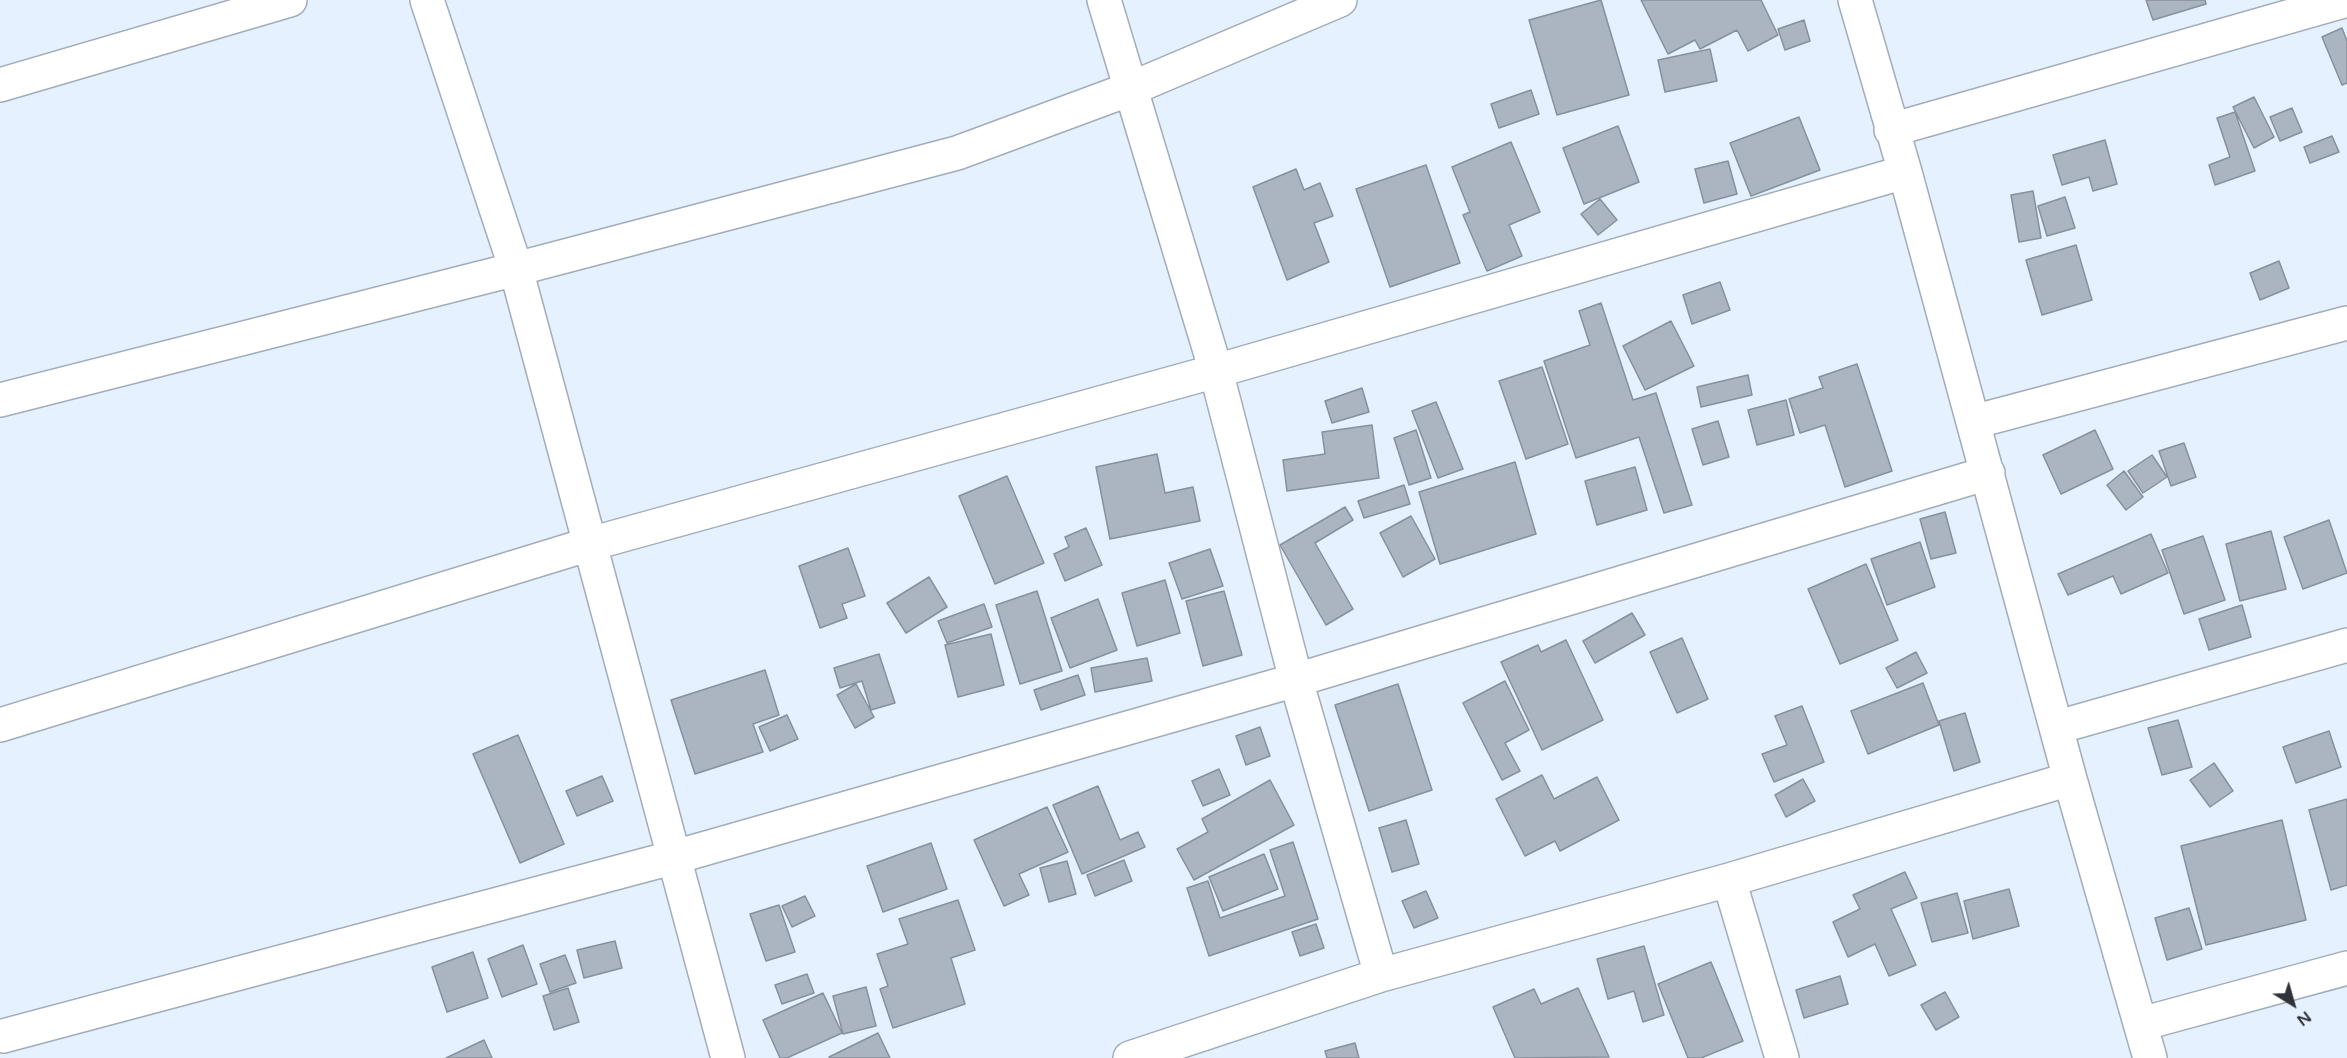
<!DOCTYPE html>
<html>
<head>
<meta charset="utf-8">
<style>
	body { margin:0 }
	#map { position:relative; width:2347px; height:1058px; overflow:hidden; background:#e5f1fe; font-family:"Varela Round",sans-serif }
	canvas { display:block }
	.north { position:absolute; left:2263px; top:974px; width:60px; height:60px; -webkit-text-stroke:4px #e5f1fe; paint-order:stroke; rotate:143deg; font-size:16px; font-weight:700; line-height:24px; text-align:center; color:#303439 }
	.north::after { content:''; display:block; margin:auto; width:21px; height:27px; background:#303439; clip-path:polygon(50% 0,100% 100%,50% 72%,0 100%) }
</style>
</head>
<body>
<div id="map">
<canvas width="2347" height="1058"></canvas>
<div class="north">N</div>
</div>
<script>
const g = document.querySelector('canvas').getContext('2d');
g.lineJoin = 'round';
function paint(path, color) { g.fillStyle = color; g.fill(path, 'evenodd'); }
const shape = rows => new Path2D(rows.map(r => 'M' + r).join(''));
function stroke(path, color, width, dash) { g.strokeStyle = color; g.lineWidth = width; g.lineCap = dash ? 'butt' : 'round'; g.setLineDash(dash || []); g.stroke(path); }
const building = shape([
	[1601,0,1629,95,1557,115,1529,20,1601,0],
	[1641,0,1761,0,1778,35,1748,51,1737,30,1700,49,1695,40,1668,54,1641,0],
	[2146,0,2205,0,2206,4,2153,20,2146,0],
	[1804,20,1810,41,1785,50,1778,29,1804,20],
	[2342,28,2347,41,2347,83,2342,85,2322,37,2342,28],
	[1710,49,1717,81,1665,92,1658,60,1710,49],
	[1531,90,1539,114,1499,128,1491,104,1531,90],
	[2254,97,2274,137,2254,148,2233,107,2254,97],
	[2292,108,2302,132,2280,141,2270,117,2292,108],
	[2235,112,2255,171,2215,185,2209,165,2230,157,2217,118,2235,112],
	[1799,117,1820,170,1751,196,1730,143,1799,117],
	[1618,126,1639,182,1584,204,1563,148,1618,126],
	[2332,136,2339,152,2310,163,2304,147,2332,136],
	[2105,140,2117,184,2093,191,2089,177,2062,185,2053,155,2105,140],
	[1511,142,1540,212,1509,225,1522,256,1487,271,1463,215,1470,212,1452,167,1511,142],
	[1728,161,1737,194,1704,203,1695,169,1728,161],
	[1426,165,1460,263,1390,287,1356,189,1426,165],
	[1296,169,1304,190,1320,183,1333,216,1314,223,1329,262,1287,280,1253,187,1296,169],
	[2033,191,2041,238,2019,242,2011,195,2033,191],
	[2065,197,2075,228,2047,236,2038,206,2065,197],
	[1600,199,1617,220,1598,235,1581,214,1600,199],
	[2076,245,2092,300,2042,315,2026,260,2076,245],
	[2279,261,2289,288,2260,300,2250,273,2279,261],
	[1720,282,1730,310,1692,324,1683,295,1720,282],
	[1601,303,1633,400,1656,393,1692,505,1664,513,1639,437,1576,458,1544,361,1590,345,1579,311,1601,303],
	[1671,321,1694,366,1645,390,1623,346,1671,321],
	[1857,364,1892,471,1845,487,1825,425,1800,433,1789,399,1823,388,1819,377,1857,364],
	[1542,367,1568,444,1526,459,1499,381,1542,367],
	[1748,375,1752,395,1701,407,1697,387,1748,375],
	[1362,388,1369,412,1332,423,1325,401,1362,388],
	[1786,400,1794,435,1757,445,1748,410,1786,400],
	[1436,402,1463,469,1438,478,1412,411,1436,402],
	[1718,421,1729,457,1703,465,1692,429,1718,421],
	[1372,425,1379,478,1287,491,1283,460,1325,454,1322,432,1372,425],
	[1416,430,1431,478,1409,485,1394,438,1416,430],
	[2095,430,2113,469,2061,494,2043,455,2095,430],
	[2184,443,2196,477,2171,486,2159,451,2184,443],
	[1157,454,1165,493,1193,487,1200,521,1110,539,1096,467,1157,454],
	[2152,455,2167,477,2143,493,2128,471,2152,455],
	[1515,462,1536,534,1440,564,1419,492,1515,462],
	[1635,467,1647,510,1597,525,1585,481,1635,467],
	[2124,471,2143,497,2126,510,2107,485,2124,471],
	[1007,476,1044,563,995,584,959,496,1007,476],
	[1404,485,1410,504,1364,518,1358,501,1404,485],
	[1345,507,1353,520,1315,543,1353,609,1326,625,1280,545,1345,507],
	[1945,512,1956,553,1931,559,1920,519,1945,512],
	[1411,516,1435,559,1403,577,1380,533,1411,516],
	[2329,520,2347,573,2303,589,2284,537,2329,520],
	[1086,528,1102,565,1065,581,1054,554,1069,547,1065,537,1086,528],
	[2271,531,2286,589,2240,601,2226,544,2271,531],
	[2151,534,2168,573,2121,594,2113,576,2068,595,2058,574,2151,534],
	[2203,536,2225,600,2184,614,2162,550,2203,536],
	[1920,542,1935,587,1887,605,1871,559,1920,542],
	[848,548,865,596,842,604,847,618,820,628,799,566,848,548],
	[1210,549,1223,586,1182,599,1169,563,1210,549],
	[1866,564,1898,640,1840,664,1808,589,1866,564],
	[929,577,947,607,906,633,887,603,929,577],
	[1165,580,1180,633,1137,646,1122,593,1165,580],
	[1037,591,1062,671,1020,684,996,605,1037,591],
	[1224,591,1242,655,1203,666,1186,601,1224,591],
	[1098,599,1117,650,1070,668,1051,618,1098,599],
	[984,604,992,627,947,643,938,621,984,604],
	[2242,605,2251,637,2209,650,2199,619,2242,605],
	[1632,613,1645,635,1595,663,1583,641,1632,613],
	[991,634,1004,685,958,697,945,645,991,634],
	[1682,638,1708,699,1677,713,1650,652,1682,638],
	[1566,640,1603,720,1542,750,1501,662,1538,645,1541,652,1566,640],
	[1916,652,1927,673,1897,688,1886,668,1916,652],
	[879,654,895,703,871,710,862,681,840,688,834,668,879,654],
	[1147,658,1152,681,1095,692,1091,668,1147,658],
	[765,670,779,715,753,724,763,752,695,774,671,700,765,670],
	[1078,675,1085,695,1041,710,1034,690,1078,675],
	[1505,681,1529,730,1505,743,1520,771,1502,780,1463,703,1505,681],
	[1923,683,1939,725,1868,754,1851,711,1923,683],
	[856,684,874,717,855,728,837,695,856,684],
	[1398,684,1432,790,1369,811,1335,705,1398,684],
	[1802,706,1824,762,1774,782,1762,754,1787,745,1775,716,1802,706],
	[1965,713,1980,762,1954,771,1939,721,1965,713],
	[787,715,798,739,770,751,759,727,787,715],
	[2178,720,2192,767,2162,775,2148,728,2178,720],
	[1260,727,1270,756,1246,765,1236,736,1260,727],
	[2329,731,2341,767,2296,783,2283,747,2329,731],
	[518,735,564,844,520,863,473,754,518,735],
	[2214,763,2233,791,2210,807,2190,780,2214,763],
	[1219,769,1230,795,1203,806,1192,781,1219,769],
	[1542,775,1554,799,1597,777,1619,820,1560,851,1555,841,1525,856,1496,799,1542,775],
	[602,776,613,801,577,816,566,791,602,776],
	[1803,779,1815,801,1786,817,1775,795,1803,779],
	[1270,780,1294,825,1194,880,1177,849,1208,832,1202,819,1270,780],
	[1098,786,1120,840,1138,832,1145,847,1082,874,1053,805,1098,786],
	[2347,799,2347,885,2331,890,2309,810,2347,799],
	[1047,807,1068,852,1019,874,1029,895,1004,906,974,840,1047,807],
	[1406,820,1419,864,1392,872,1379,828,1406,820],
	[2282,820,2306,920,2206,945,2181,846,2282,820],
	[1293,842,1318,919,1209,956,1187,888,1208,881,1220,918,1285,896,1270,850,1293,842],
	[931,843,947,889,883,912,867,866,931,843],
	[1264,854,1278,889,1223,911,1209,877,1264,854],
	[1124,860,1132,881,1095,896,1087,875,1124,860],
	[1067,861,1076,894,1049,902,1040,868,1067,861],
	[1905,872,1917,898,1891,909,1916,965,1889,976,1875,944,1848,957,1833,922,1860,909,1853,895,1905,872],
	[2009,889,2019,926,1973,939,1964,901,2009,889],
	[1426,891,1438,918,1414,928,1402,901,1426,891],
	[1957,893,1968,933,1932,942,1921,903,1957,893],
	[805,896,815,916,792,927,782,906,805,896],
	[958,900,975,950,951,958,965,1004,893,1028,880,989,888,986,877,954,908,944,899,919,958,900],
	[779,905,795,952,766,961,750,914,779,905],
	[2189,908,2202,949,2167,960,2155,918,2189,908],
	[1316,924,1324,948,1300,956,1292,932,1316,924],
	[615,941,622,968,584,978,577,950,615,941],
	[523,945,537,984,502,997,488,959,523,945],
	[1644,946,1664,1015,1643,1022,1634,991,1608,999,1597,959,1644,946],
	[473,952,488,998,447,1012,432,967,473,952],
	[565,955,576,983,550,992,540,964,565,955],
	[1711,962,1743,1041,1701,1058,1688,1058,1658,984,1711,962],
	[807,974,814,993,782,1004,775,985,807,974],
	[1840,976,1848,1004,1804,1018,1796,990,1840,976],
	[866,987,876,1026,843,1034,833,996,866,987],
	[568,988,579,1022,554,1030,543,996,568,988],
	[1578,988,1609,1057,1515,1058,1493,1007,1534,989,1541,1004,1578,988],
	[1945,992,1959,1017,1936,1030,1921,1005,1945,992],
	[823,993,842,1033,787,1058,780,1058,763,1020,823,993],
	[878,1033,890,1058,830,1058,829,1057,878,1033],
	[484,1040,492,1058,446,1058,484,1040],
	[1355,1043,1359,1058,1327,1058,1325,1051,1355,1043]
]);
const minor = shape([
	[427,0,516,269,728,1058],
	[1104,0,1216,371,1296,680,1381,975],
	[1855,0,1905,172,2070,779,2150,1058],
	[0,85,290,0],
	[1891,130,2347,0],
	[0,400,516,269,957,153,1130,89,1340,0],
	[1973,422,2347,323],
	[0,725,590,544,1216,371,1905,172],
	[2058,727,2347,645],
	[1729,880,1782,1058],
	[2141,1024,2347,968],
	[3,1036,675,857,1296,680,1988,473],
	[1130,1058,1381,975,1729,880,2070,779]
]);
paint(building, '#aab5c1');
stroke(building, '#87919d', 1.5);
stroke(minor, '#a2adb9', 36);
stroke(minor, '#fff', 33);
</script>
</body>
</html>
